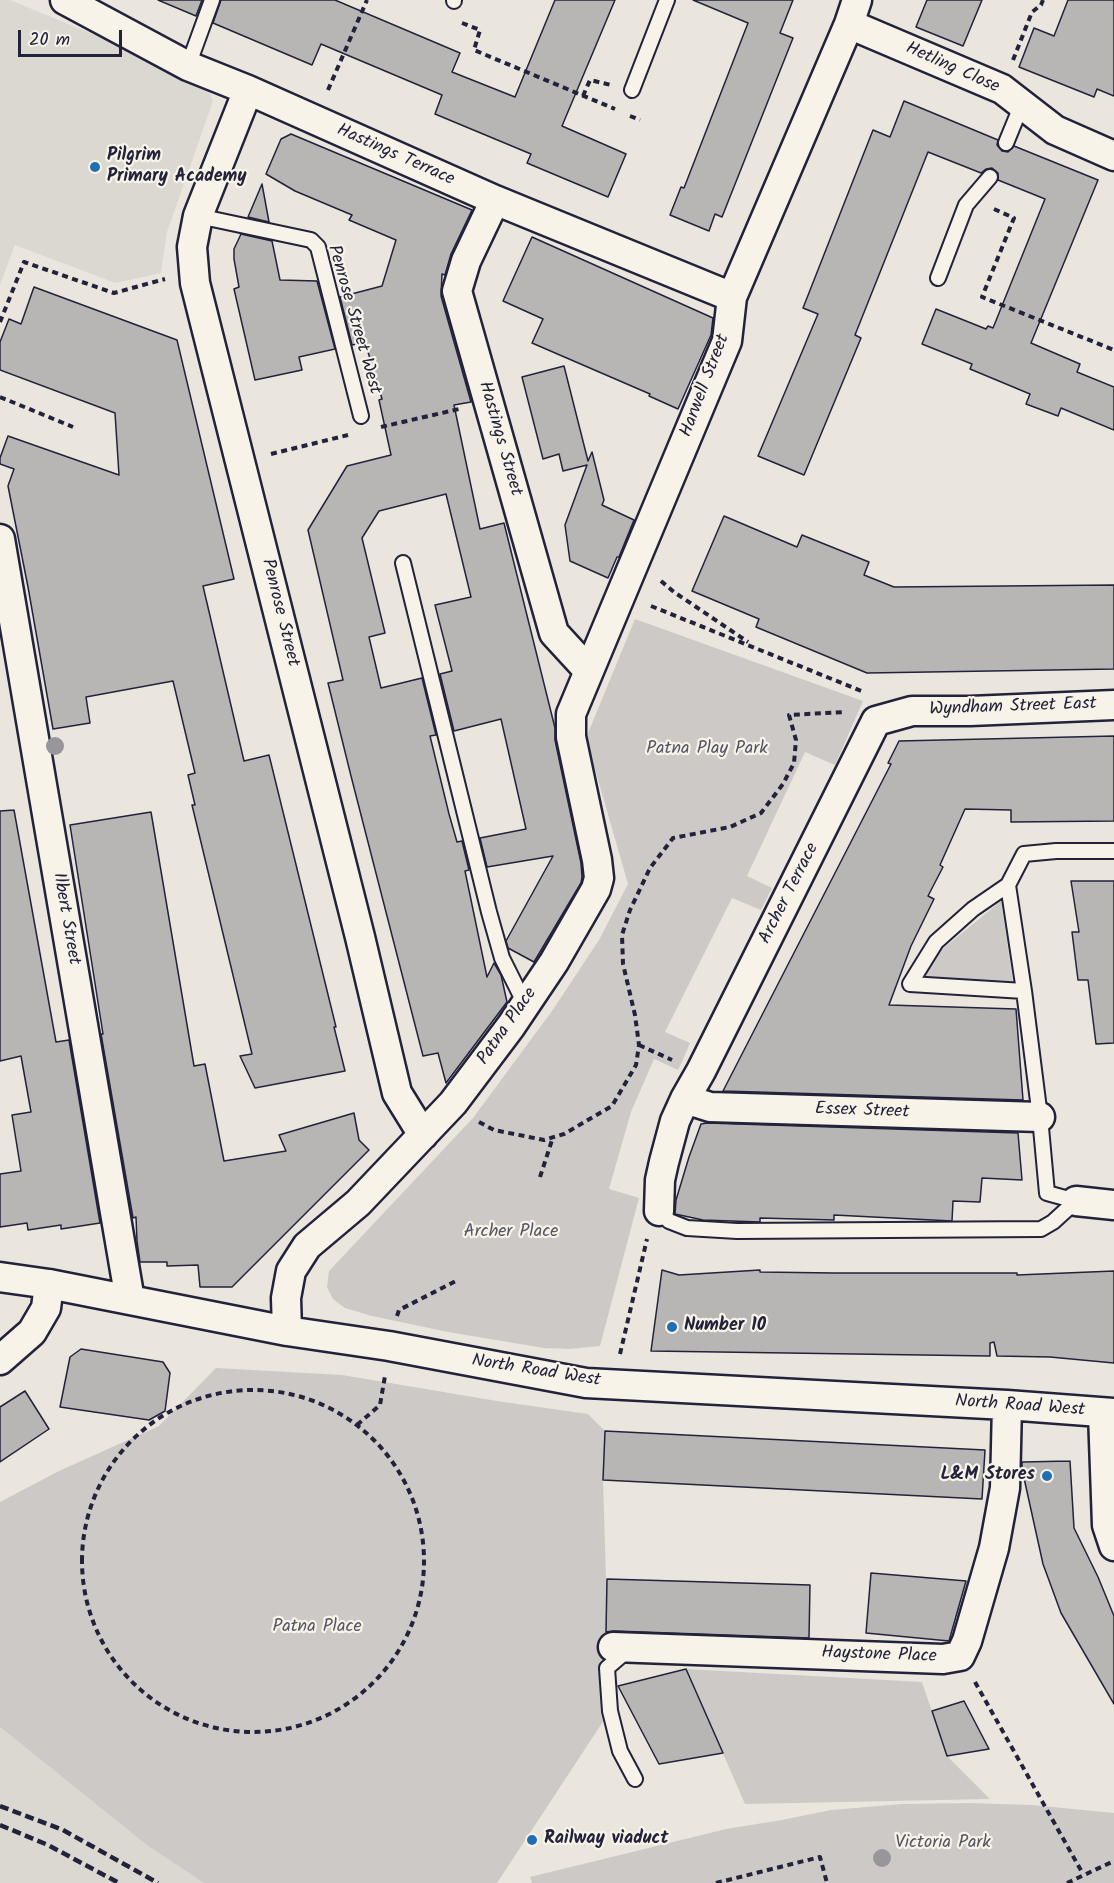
<!DOCTYPE html>
<html>
<head>
<meta charset="utf-8">
<style>
	body { margin:0 }
	#map { position:relative; width:1114px; height:1883px; overflow:hidden; background:#eae6de; font-family:Kalam,sans-serif }
	canvas { display:block }
	.scale { position:absolute; left:18px; top:30px; width:104px; height:27px; box-sizing:border-box; border:3px solid #22223b; border-top:0; padding-left:8px; font-size:18px; line-height:21px; white-space:nowrap; color:#22223b; -webkit-text-stroke:4px #f7f3e8; paint-order:stroke }
</style>
</head>
<body>
<div id="map">
<canvas width="1114" height="1883"></canvas>
<div class="scale">20 m</div>
</div>
<script>
const g = document.querySelector('canvas').getContext('2d');
g.lineJoin = 'round';
function paint(path, color) { g.fillStyle = color; g.fill(path, 'evenodd'); }
const shape = rows => new Path2D(rows.map(r => 'M' + r).join(''));
function stroke(path, color, width, dash) { g.strokeStyle = color; g.lineWidth = width; g.lineCap = dash ? 'butt' : 'round'; g.setLineDash(dash || []); g.stroke(path); }
function drawText(font, color, halo, rows, align = 'center') {
  g.font = font + ' Kalam,sans-serif'; g.lineWidth = 4.5; g.setLineDash([]); g.textBaseline = 'middle'; g.strokeStyle = halo; g.fillStyle = color; for (const [text, x, y, turn = 0] of rows) {
    g.save(); g.translate(x, y); g.rotate((+turn || 0) * Math.PI / 180); g.textAlign = isNaN(turn) ? turn : align; if (halo) g.strokeText(text, 0, 0); g.fillText(text, 0, 0); g.restore();
  }
}
const built = shape([
	[0,0,10,0,204,80,213,101,167,232,161,273,115,283,15,245,0,285],
	[0,1727,148,1846,204,1883,0,1883]
]);
const green = shape([
	[635,619,863,701,835,765,805,752,747,876,772,888,761,910,732,898,665,1032,690,1043,681,1064,678,1070,654,1059,631,1112,609,1189,639,1198,600,1346,569,1349,544,1348,448,1332,372,1316,345,1308,333,1299,327,1287,329,1271,473,1118,552,1011,599,940,628,884,586,738],
	[1001,901,1013,983,922,977,940,951],
	[216,1368,342,1375,497,1401,588,1414,605,1431,603,1480,610,1711,497,1883,204,1883,148,1846,0,1727,0,1502,59,1471,159,1426],
	[686,1669,922,1682,947,1756,990,1799,745,1804],
	[968,1803,1032,1805,1114,1813,1114,1883,532,1883,530,1877,726,1829,782,1820,831,1810,902,1804]
]);
const building = shape([
	[158,0,202,0,196,16,158,0],
	[221,0,335,0,460,53,452,72,515,97,555,0,615,0,562,126,626,154,608,197,527,163,531,154,435,114,442,95,321,44,312,65,213,23,221,0],
	[693,0,793,0,780,33,793,38,722,217,715,214,709,231,670,215,681,187,684,188,748,23,693,0],
	[927,0,982,0,963,46,916,27,927,0],
	[1068,0,1114,0,1114,96,1097,89,1094,97,1019,67,1034,28,1054,36,1068,0],
	[904,101,998,140,997,145,1002,151,1008,152,1014,146,1098,180,1031,343,1080,364,1077,372,1114,387,1114,430,1061,408,1058,416,1026,404,1030,394,970,369,972,364,922,344,936,309,986,329,988,326,993,328,1045,199,998,180,998,173,992,168,986,169,981,173,928,152,855,335,861,338,804,475,758,456,818,314,803,308,873,130,890,137,904,101],
	[291,134,472,210,451,254,445,275,442,274,441,296,471,402,454,405,480,529,504,523,555,728,555,740,581,863,582,877,581,883,534,962,508,948,506,941,553,856,487,867,480,838,526,829,501,719,454,731,440,674,452,671,435,605,471,597,446,494,379,511,362,538,385,633,369,637,381,688,422,678,436,735,430,736,449,814,457,842,462,841,469,870,465,871,487,977,494,963,501,975,507,1002,446,1083,438,1053,423,1056,351,776,328,683,343,680,308,530,347,466,391,455,379,400,382,399,365,342,352,345,340,297,382,286,396,240,349,220,352,215,295,191,266,174,281,139,291,134],
	[262,184,269,222,248,217,262,184],
	[241,234,272,241,280,280,317,281,335,349,299,357,302,370,255,380,234,289,239,287,234,259,234,249,241,234],
	[532,237,713,318,711,335,678,409,649,396,650,394,532,343,543,319,503,301,532,237],
	[34,287,177,340,234,579,203,586,244,761,269,755,336,1027,334,1027,345,1071,255,1088,240,1056,252,1054,192,805,195,805,188,775,195,773,173,681,86,697,90,723,53,729,28,587,8,486,14,469,0,464,0,458,8,436,119,475,115,413,0,370,0,342,9,319,21,324,34,287],
	[564,366,588,461,592,452,604,500,602,505,634,520,619,557,617,557,608,578,570,561,565,525,587,465,563,471,559,454,543,459,522,377,564,366],
	[724,516,797,547,802,535,869,562,864,575,894,587,1114,585,1114,669,867,673,756,627,759,619,692,591,724,516],
	[1114,736,1114,821,1011,822,1011,810,965,809,940,865,943,867,928,896,934,899,911,946,889,1005,1016,1009,1023,1100,723,1091,891,764,888,763,899,741,1114,736],
	[14,810,56,1042,69,1040,100,1223,61,1229,61,1225,28,1230,27,1223,0,1227,0,1174,21,1171,12,1115,31,1112,21,1056,0,1061,0,811,14,810],
	[151,812,194,1066,205,1064,224,1161,286,1151,279,1135,354,1113,359,1140,369,1150,232,1287,200,1287,198,1265,167,1266,167,1262,140,1262,137,1241,136,1217,133,1218,101,1034,103,1034,70,825,151,812],
	[1071,881,1114,881,1114,1043,1096,1044,1088,980,1078,980,1072,932,1079,932,1071,881],
	[707,1123,1018,1133,1022,1180,982,1178,980,1202,953,1201,952,1221,834,1215,834,1220,760,1218,760,1222,703,1220,675,1214,676,1200,689,1157,701,1124,707,1123],
	[662,1270,679,1275,760,1270,760,1272,834,1273,1017,1273,1017,1275,1114,1271,1114,1363,1050,1357,997,1356,994,1342,990,1343,990,1356,651,1351,662,1270],
	[81,1349,163,1362,170,1373,165,1411,149,1420,60,1407,70,1357,81,1349],
	[25,1391,49,1429,0,1462,0,1407,25,1391],
	[605,1431,985,1450,982,1499,603,1480,605,1431],
	[1070,1461,1074,1528,1098,1577,1114,1616,1114,1704,1061,1613,1043,1564,1022,1469,1022,1462,1070,1461],
	[871,1573,966,1581,949,1641,866,1633,871,1573],
	[607,1579,810,1585,809,1638,614,1631,606,1632,607,1579],
	[686,1669,723,1753,659,1764,618,1686,686,1669],
	[964,1701,989,1749,947,1756,932,1711,964,1701]
]);
const path = shape([
	[462,23,480,30,474,50,615,109],
	[1013,60,1032,12,1041,5,1043,0],
	[328,90,367,0],
	[583,96,590,80,611,85],
	[630,116,640,120],
	[994,209,1014,218,982,297,1114,350],
	[0,322,24,262,114,293,165,279],
	[0,397,73,427],
	[381,427,459,409],
	[271,454,348,435],
	[661,581,674,592,748,642],
	[651,606,864,692],
	[639,1045,672,1060],
	[479,1122,494,1130,544,1140,564,1134,612,1106,636,1065,639,1045,635,1015,623,964,622,935,630,910,650,868,673,838,730,827,761,813,783,784,794,763,796,740,789,715,845,712],
	[540,1177,553,1137],
	[397,1316,399,1310,456,1281],
	[620,1354,647,1239],
	'82 1561a171 171 0 1 1 342 0a171 171 0 1 1-342 0Z',
	[357,1425,380,1405,385,1376],
	[975,1682,1083,1874],
	[716,1883,820,1857,827,1883],
	[1067,1883,1114,1861]
]);
const service = shape([
	[454,1,454,0],
	[188,66,212,0],
	[632,90,667,0],
	[1006,143,1022,104],
	[198,216,311,240,318,247,361,416],
	[938,278,966,205,990,177],
	[403,563,489,912,502,958,525,1004],
	[1008,885,1024,991,1040,1117,1047,1193,1076,1201],
	[1024,991,910,984,936,942,973,909,1008,885,1024,854,1056,851,1114,851],
	[659,1211,669,1221,687,1228,737,1231,1041,1229,1053,1222,1076,1201],
	[629,1649,607,1668,610,1711,620,1751,635,1779]
]);
const minor = shape([
	[65,0,188,66,248,90,495,200,732,297],
	[849,24,1002,89,1055,130,1114,156],
	[248,90,198,216,192,247,195,283,360,937,397,1093,423,1135],
	[495,200,466,261,457,291,554,633,588,670],
	[0,539,130,1300],
	[685,1099,710,1107,1040,1117],
	[1076,1201,1114,1205],
	[659,1211,660,1180,664,1162,675,1121,685,1099,701,1071,876,721,912,711,970,711,1114,705],
	[0,1277,49,1284,287,1331,389,1346,586,1383,1007,1405,1114,1413],
	[287,1331,286,1298,291,1271,307,1246,358,1203,453,1103,511,1026,554,962,596,889,599,878,597,860,571,737,571,714,727,341,732,297,849,24,857,0],
	[0,1360,32,1332,46,1308,49,1284],
	[1103,1413,1107,1525,1114,1546],
	[613,1647,943,1659,960,1656,967,1641,994,1548,1005,1488,1007,1405]
]);
const rail = shape([
	[0,1806,63,1830,158,1883],
	[0,1825,48,1845,119,1883]
]);
const trees = [
	[55,746],
	[882,1858]
];
const markers = [
	[95,167,6,"#1f6fb2"],
	[672,1327,6,"#1f6fb2"],
	[1047,1476,6,"#1f6fb2"],
	[532,1840,6,"#1f6fb2"]
];
const streetNames = [
	["Hetling Close",952,69,24],
	["Hastings Terrace",395,156,24],
	["Penrose Street West",353,320,74],
	["Harwell Street",706,386,-69],
	["Hastings Street",499,439,74],
	["Penrose Street",279,613,76],
	["Wyndham Street East",1013,708,-2],
	["Archer Terrace",790,894,-63],
	["Ilbert Street",65,919,80],
	["Patna Place",508,1027,-55],
	["Essex Street",862,1112,2],
	["North Road West",536,1372,9],
	["North Road West",1020,1407,4],
	["Haystone Place",879,1656,2]
];
const poiNames = [
	["Pilgrim",107,157],
	["Primary Academy",107,178],
	["Number 10",684,1327],
	["L&M Stores",1035,1476,"right"],
	["Railway viaduct",544,1840]
];
const parkNames = [
	["Patna Play Park",707,750],
	["Archer Place",511,1233],
	["Patna Place",317,1628],
	["Victoria Park",943,1844]
];
paint(built, '#dbd8d2');
paint(green, '#cdc9c6');
paint(building, '#b8b6b5');
stroke(building, '#22223b', 1.5);
stroke(service, '#22223b', 18);
stroke(minor, '#22223b', 33);
stroke(path, '#22223b', 4, [6, 4.5]);
stroke(service, '#f7f3e8', 14);
stroke(minor, '#f7f3e8', 28);
stroke(rail, '#22223b', 4.5, [9, 4.5]);
g.fillStyle = '#98969b';
for (const [x, y] of trees) { g.beginPath(); g.arc(x, y, 9, 0, 2 * Math.PI); g.fill(); }
for (const [x, y, r, color] of markers) { const dot = new Path2D(); dot.arc(x, y, r, 0, 2 * Math.PI); g.fillStyle = color; g.fill(dot); stroke(dot, '#f7f3e8', 2); }
drawText('18px', '#22223b', '#f7f3e8', streetNames);
drawText('bold 18px', '#22223b', '#f7f3e8', poiNames, 'left');
drawText('18px', '#555465', '#f7f3e8', parkNames);
</script>
</body>
</html>
